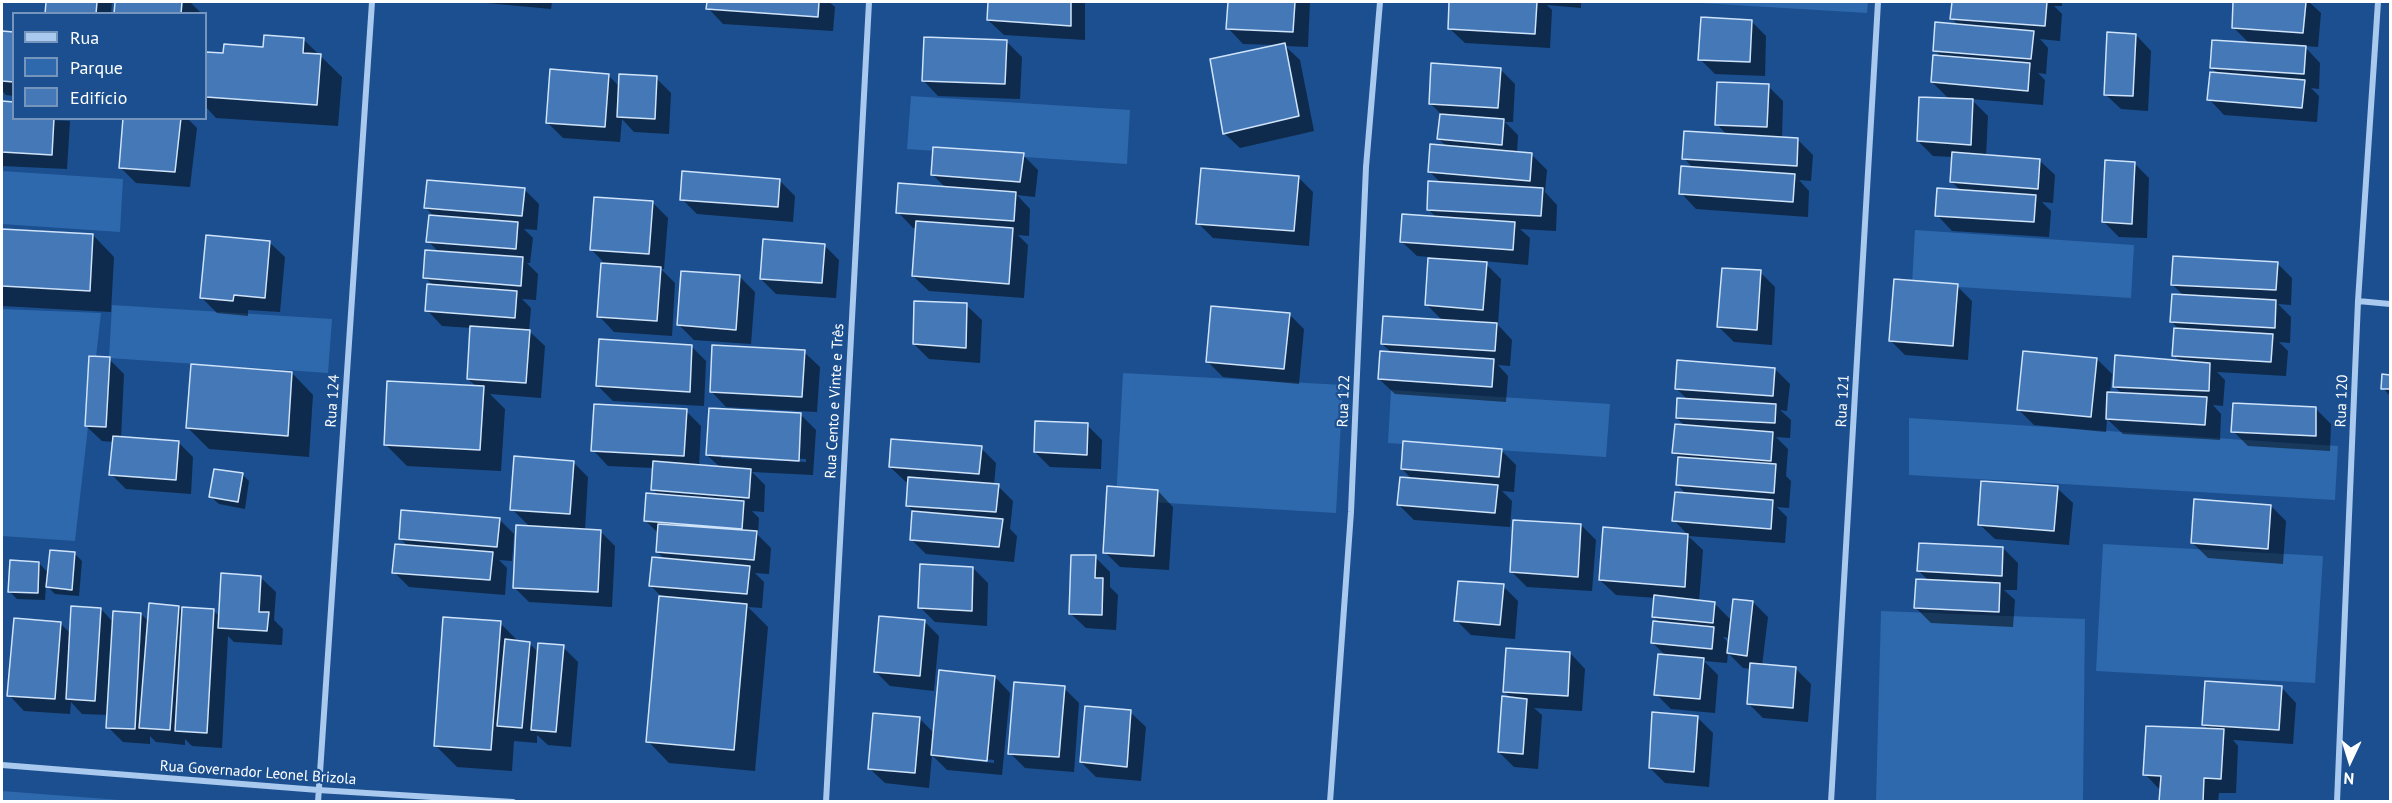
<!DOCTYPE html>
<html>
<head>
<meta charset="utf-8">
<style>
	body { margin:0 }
	#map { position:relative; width:2392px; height:803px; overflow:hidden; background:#1b4f8f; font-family:"PT Sans",sans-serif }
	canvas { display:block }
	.frame { position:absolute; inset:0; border:3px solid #fff; pointer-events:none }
	.legend { position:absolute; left:12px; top:12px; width:195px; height:108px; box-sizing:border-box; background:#1b4f8f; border:2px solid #7695bc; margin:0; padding:8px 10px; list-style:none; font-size:18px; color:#fff }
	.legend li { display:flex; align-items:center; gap:12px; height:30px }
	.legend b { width:30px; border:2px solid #7695bc }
	.north { position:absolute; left:2320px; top:731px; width:60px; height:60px; -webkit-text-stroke:4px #1b4f8f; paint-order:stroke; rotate:184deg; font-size:16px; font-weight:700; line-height:24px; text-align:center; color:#fff }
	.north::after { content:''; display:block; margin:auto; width:21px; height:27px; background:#fff; clip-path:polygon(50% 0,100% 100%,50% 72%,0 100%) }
</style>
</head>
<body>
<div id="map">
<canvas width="2392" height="803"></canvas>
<div class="frame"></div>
<ul class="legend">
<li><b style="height:8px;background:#a9c9ee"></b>Rua</li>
<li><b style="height:16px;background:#2e69ad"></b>Parque</li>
<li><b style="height:16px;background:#4478b7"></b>Edifício</li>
</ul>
<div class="north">N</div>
</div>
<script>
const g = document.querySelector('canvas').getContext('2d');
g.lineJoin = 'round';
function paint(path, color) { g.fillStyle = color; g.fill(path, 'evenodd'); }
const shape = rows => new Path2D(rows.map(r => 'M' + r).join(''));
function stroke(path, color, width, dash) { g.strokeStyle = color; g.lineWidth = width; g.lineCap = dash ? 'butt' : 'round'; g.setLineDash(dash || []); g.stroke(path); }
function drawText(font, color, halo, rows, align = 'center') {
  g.font = font + ' "PT Sans",sans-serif'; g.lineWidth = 4.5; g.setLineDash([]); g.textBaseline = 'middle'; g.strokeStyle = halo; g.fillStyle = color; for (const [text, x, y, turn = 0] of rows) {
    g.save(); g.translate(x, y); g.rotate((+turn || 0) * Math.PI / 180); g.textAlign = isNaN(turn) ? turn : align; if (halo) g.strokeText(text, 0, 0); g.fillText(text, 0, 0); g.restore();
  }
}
const green = shape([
	[1685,2,1868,2,1867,13],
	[911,96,1130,110,1127,164,907,149],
	[2,171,123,179,120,232,2,224],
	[1915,230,2134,245,2131,298,1912,284],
	[112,305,332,319,328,373,109,358],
	[2,309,101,313,75,541,2,536],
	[1123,373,1343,385,1336,513,1116,500],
	[1391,390,1610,404,1606,457,1388,443],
	[1909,418,2338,446,2335,500,1909,475],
	[2103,544,2323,556,2315,683,2096,671],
	[1881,611,2085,619,2083,801,1876,801],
	[2,791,133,801,2,801]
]);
const shadow = shape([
	[48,2,112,2,111,14,47,14],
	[117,2,190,2,202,14,116,14],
	[476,2,552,2,551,9],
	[708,2,829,2,835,7,833,31,723,24,708,8],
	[989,2,1085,2,1085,40,1004,35,988,20],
	[1229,2,1310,2,1308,47,1285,46,1300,60,1314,131,1240,148,1224,133,1277,45,1243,44,1228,28],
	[1451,2,1581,2,1581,8,1547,5,1552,10,1550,48,1465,43,1449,28],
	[1953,2,2062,2,2062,6,2054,6,2062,14,2060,41,2040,39,2048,48,2046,74,2038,73,2045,80,2043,105,1971,99,1988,116,1986,156,2039,160,2055,175,2053,203,2042,202,2051,211,2049,237,1952,231,1937,215,1961,191,1951,181,1953,157,1933,156,1918,141,1950,100,1932,82,1942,58,1935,50,1959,26,1952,18],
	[2235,2,2309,2,2321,13,2318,47,2304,46,2320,63,2319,89,2311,88,2319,96,2317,122,2224,115,2209,99,2218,74,2212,68,2250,44,2233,27],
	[1751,21,1766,36,1765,76,1715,74,1700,59],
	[2,33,14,33,14,96,6,95,2,91],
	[2136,35,2151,51,2148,111,2121,109,2105,94],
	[304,40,342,77,338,126,216,118,206,107,206,54,224,55],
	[1007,42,1022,57,1020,99,938,96,923,80],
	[1500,69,1515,84,1513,122,1505,122,1518,135,1517,153,1532,155,1547,170,1545,192,1557,205,1556,231,1520,229,1530,238,1528,265,1483,261,1501,279,1498,325,1512,340,1510,366,1498,365,1508,376,1506,402,1395,394,1379,379,1392,353,1382,344,1443,321,1427,305,1430,257,1417,256,1401,241,1437,218,1428,209,1441,183,1429,171,1447,147,1439,139,1441,114,1430,103],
	[608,75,620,87,656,78,671,93,669,134,634,132,622,119,620,142,563,138,548,123],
	[1768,86,1783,101,1782,138,1797,139,1813,155,1811,181,1799,180,1809,191,1808,217,1696,209,1681,193,1693,168,1684,158,1727,135,1717,124],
	[2,103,14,103,14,118,70,121,67,169,2,166],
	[125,118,187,118,197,128,190,187,136,183,121,168],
	[1023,155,1038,170,1035,197,1017,195,1030,209,1029,236,1018,235,1028,245,1024,298,929,291,913,276,917,228,913,228,898,212,947,189,932,174],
	[2134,163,2149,178,2147,238,2119,237,2104,222],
	[1298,177,1313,192,1309,246,1213,238,1198,223],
	[779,180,795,196,793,222,697,214,682,199],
	[524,189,539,204,537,230,524,229,533,238,530,263,527,263,538,274,536,300,522,299,531,308,529,331,545,346,541,398,490,394,505,409,501,471,407,466,385,444,477,387,468,379,472,328,442,326,427,310,434,286,425,277,439,252,428,241,435,217,426,208],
	[652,202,668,218,664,269,661,269,675,283,672,336,614,332,599,316,606,265,592,250],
	[2,230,93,235,114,257,111,312,2,306],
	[269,242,285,257,280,312,248,310,248,316,217,313,202,298],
	[824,245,839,260,836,298,776,294,761,279],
	[2277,263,2292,278,2291,305,2278,304,2291,317,2290,343,2279,342,2288,351,2286,376,2217,372,2225,380,2223,406,2213,405,2221,414,2220,440,2123,434,2107,419,2106,432,2034,425,2019,410,2097,359,2112,374,2110,393,2122,394,2115,387,2181,362,2174,355,2180,330,2171,321,2185,297,2172,284],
	[1760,272,1775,287,1772,345,1734,342,1719,327],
	[740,277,755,292,751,344,694,340,679,325],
	[1957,286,1972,301,1968,360,1905,355,1890,340],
	[966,305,982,320,980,363,929,359,914,344],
	[1289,314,1304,329,1299,384,1223,377,1208,362],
	[691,346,706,361,704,406,613,401,598,386],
	[804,352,820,367,817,412,726,407,711,391],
	[109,359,124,374,121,438,178,442,193,457,191,494,126,489,111,474,114,442,102,441,86,426],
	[1775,369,1790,384,1787,411,1780,410,1791,420,1790,438,1776,437,1788,449,1786,476,1791,481,1789,508,1777,507,1787,517,1785,543,1688,536,1703,550,1699,602,1714,603,1732,621,1753,602,1768,617,1762,666,1796,669,1811,684,1808,722,1763,718,1748,703,1751,669,1743,668,1728,653,1727,663,1704,661,1718,675,1715,713,1671,709,1656,694,1667,657,1653,643,1660,623,1654,617,1656,598,1616,595,1600,580,1605,529,1688,535,1674,520,1687,495,1677,484,1680,458,1674,452,1686,427,1677,418,1688,400,1676,388],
	[1723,637,1730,638,1729,644,1726,640],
	[292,373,313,395,309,457,209,449,187,427],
	[2383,376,2390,376,2390,396,2383,388],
	[2316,409,2331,424,2330,451,2248,446,2233,431],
	[686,411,701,426,699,466,721,468,707,455,801,415,816,430,813,475,752,472,765,485,764,512,752,511,759,518,758,535,771,548,769,574,755,573,764,582,762,608,748,607,768,627,755,771,669,763,648,741,661,596,651,586,666,560,657,552,659,534,646,521,659,495,652,489,654,468,608,466,593,450],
	[721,455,806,459,806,462,721,458],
	[1087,425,1102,440,1101,469,1050,467,1035,452],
	[981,448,996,463,994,485,998,486,1013,501,1010,529,1017,536,1014,562,926,554,911,539,916,514,907,505,909,482,906,482,890,467],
	[1501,450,1516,465,1514,492,1502,491,1512,501,1510,527,1414,520,1399,505,1413,480,1402,469],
	[573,462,588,477,585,530,600,531,615,546,612,607,529,602,514,587,530,527,512,509],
	[242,474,249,481,245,509,219,504,211,497],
	[2057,488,2073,503,2069,545,1995,539,1979,524],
	[1158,491,1173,507,1169,570,1120,567,1105,552],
	[2271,506,2286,521,2283,564,2208,558,2193,543],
	[499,519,514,534,512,561,499,560,507,568,505,595,409,587,394,572,409,547,400,538],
	[1581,525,1596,540,1592,591,1527,587,1512,572],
	[2003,548,2018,563,2017,590,2004,590,2015,600,2013,627,1931,623,1916,608,1929,581,1919,571],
	[75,554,82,561,79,596,55,594,46,585,45,600,17,599,10,592,39,563,49,574],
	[1095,557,1110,572,1110,587,1118,595,1116,630,1086,628,1070,613],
	[973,568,988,583,987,626,935,622,920,607],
	[260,577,276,592,274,620,283,629,282,645,234,642,228,636,222,748,192,746,185,739,185,745,156,742,150,736,150,744,123,742,108,727,109,715,82,714,71,702,70,714,24,711,9,695,60,623,71,634,101,609,114,623,141,614,149,622,179,607,183,612,213,610,220,617],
	[1503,586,1518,601,1515,639,1471,635,1456,620],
	[924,621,939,636,934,691,890,686,875,671],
	[500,623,519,642,529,643,539,653,563,647,578,662,571,747,548,745,537,735,537,743,514,741,512,771,457,767,435,745],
	[1570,653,1585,669,1582,711,1534,708,1542,715,1538,769,1514,767,1499,752,1512,699,1505,692],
	[2,660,3,662,2,688],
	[995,677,1010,693,1002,775,947,770,932,755,929,788,885,783,869,768,919,718,934,733],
	[946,755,994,760,994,763,946,758],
	[2281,687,2296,703,2293,744,2233,740,2238,746,2236,793,2219,793,2218,802,2161,802,2160,790,2145,774,2209,730,2203,724],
	[1064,688,1079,703,1074,772,1025,768,1010,753],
	[1130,712,1146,727,1141,781,1096,777,1081,762],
	[1697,717,1713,733,1709,787,1665,783,1650,768]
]);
const building = shape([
	[46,2,97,2,96,14,45,14,46,2],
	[115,2,182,2,181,14,114,14,115,2],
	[707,2,819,2,818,17,706,9,707,2],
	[988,2,1071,2,1071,26,987,20,988,2],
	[1228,2,1295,2,1293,32,1226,29,1228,2],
	[1449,2,1537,2,1535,34,1448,29,1449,2],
	[1952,2,2047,2,2045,26,1950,19,1952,2],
	[2233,2,2306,2,2303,33,2232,28,2233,2],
	[1701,17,1752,20,1750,62,1698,60,1701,17],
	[1935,22,2034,31,2031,59,1933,51,1935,22],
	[2,31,14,32,14,82,2,81,2,31],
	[2107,32,2136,34,2133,96,2104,95,2107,32],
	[264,35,304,38,303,53,321,54,317,105,206,97,206,52,223,53,224,44,263,47,264,35],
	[924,37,1007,40,1005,84,922,81,924,37],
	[2212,40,2306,46,2304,74,2210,68,2212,40],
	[1285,43,1299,116,1223,134,1210,59,1285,43],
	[1933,55,2030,63,2028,91,1931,82,1933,55],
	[1431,63,1501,68,1498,108,1429,104,1431,63],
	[550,69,609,74,605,127,546,123,550,69],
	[2210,72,2305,80,2302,108,2207,100,2210,72],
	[619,74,657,76,655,119,617,117,619,74],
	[1717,82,1769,84,1767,127,1715,125,1717,82],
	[1919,97,1973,99,1971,145,1917,141,1919,97],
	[2,101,14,102,14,118,54,118,52,155,2,152,2,101],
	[1440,114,1504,119,1502,145,1437,139,1440,114],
	[123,118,181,118,175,172,119,168,123,118],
	[1684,131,1798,138,1797,166,1682,159,1684,131],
	[1430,144,1532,153,1530,181,1428,172,1430,144],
	[933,147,1024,153,1020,182,931,175,933,147],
	[1952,152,2040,159,2038,189,1950,182,1952,152],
	[2105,160,2135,162,2132,224,2102,222,2105,160],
	[1681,166,1795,174,1793,202,1679,194,1681,166],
	[1201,168,1299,176,1294,231,1196,224,1201,168],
	[682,171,780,179,778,207,680,200,682,171],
	[427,180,525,188,522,216,424,208,427,180],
	[1428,181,1543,188,1541,216,1427,210,1428,181],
	[898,183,1016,192,1014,221,896,213,898,183],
	[1937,188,2036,195,2034,222,1935,216,1937,188],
	[594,197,653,201,649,254,590,250,594,197],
	[1402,214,1515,222,1513,250,1400,242,1402,214],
	[429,215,518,222,516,249,426,242,429,215],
	[916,221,1013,228,1009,284,912,276,916,221],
	[2,229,93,234,90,291,2,286,2,229],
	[206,235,270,241,265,298,234,295,233,301,200,298,206,235],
	[763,239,825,244,822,283,760,279,763,239],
	[425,250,523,257,521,286,423,278,425,250],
	[2173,256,2278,262,2276,290,2171,285,2173,256],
	[1428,258,1487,262,1483,310,1425,305,1428,258],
	[601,263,661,267,657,321,597,317,601,263],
	[1722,268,1761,270,1757,330,1717,327,1722,268],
	[681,271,740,275,736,330,677,325,681,271],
	[1894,279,1958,284,1953,346,1889,341,1894,279],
	[427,284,517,291,515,318,425,311,427,284],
	[2172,294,2276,300,2275,328,2170,322,2172,294],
	[914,301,967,303,966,348,913,344,914,301],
	[1211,306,1290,313,1284,369,1206,362,1211,306],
	[1383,316,1497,323,1495,351,1381,344,1383,316],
	[470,326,530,330,526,383,467,379,470,326],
	[2174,328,2273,334,2271,362,2172,356,2174,328],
	[599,339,692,345,690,392,596,386,599,339],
	[712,345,805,350,802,397,710,392,712,345],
	[1380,351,1494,359,1492,387,1378,379,1380,351],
	[2023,351,2097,358,2091,417,2017,410,2023,351],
	[2115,355,2210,363,2209,391,2113,387,2115,355],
	[89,356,110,357,106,427,85,426,89,356],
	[1677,360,1775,368,1773,396,1675,389,1677,360],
	[191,364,292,372,288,436,186,428,191,364],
	[2382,374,2390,375,2390,389,2381,389,2382,374],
	[387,381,484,386,480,450,384,445,387,381],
	[2107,392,2207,397,2205,425,2106,419,2107,392],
	[1677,398,1776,404,1775,423,1676,418,1677,398],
	[2233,403,2316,407,2316,436,2231,432,2233,403],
	[594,404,687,409,684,456,591,451,594,404],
	[709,408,801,413,799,461,706,455,709,408],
	[1035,421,1088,423,1087,455,1034,452,1035,421],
	[1675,424,1773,432,1771,461,1672,453,1675,424],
	[113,436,179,441,176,480,109,475,113,436],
	[891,439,982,446,979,474,889,467,891,439],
	[1403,441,1502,449,1499,477,1401,469,1403,441],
	[514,456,574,461,570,514,510,510,514,456],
	[1678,457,1776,464,1774,493,1676,485,1678,457],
	[653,461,751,469,749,498,651,490,653,461],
	[214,469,243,473,238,502,209,497,214,469],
	[908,477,999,484,996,512,906,506,908,477],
	[1400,477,1498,485,1495,513,1397,505,1400,477],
	[1981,481,2058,486,2054,531,1978,525,1981,481],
	[1107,486,1158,490,1154,556,1103,553,1107,486],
	[1675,492,1773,500,1771,529,1672,521,1675,492],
	[646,493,744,501,742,529,644,521,646,493],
	[2194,499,2271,505,2268,549,2191,543,2194,499],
	[401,510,500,518,497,547,399,539,401,510],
	[912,511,1003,519,999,547,910,540,912,511],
	[1513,520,1581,524,1578,577,1510,572,1513,520],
	[658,524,757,531,754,560,656,552,658,524],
	[516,525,601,530,598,592,513,588,516,525],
	[1603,527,1688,534,1685,587,1599,580,1603,527],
	[1919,543,2003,547,2002,576,1917,571,1919,543],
	[395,544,493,552,490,580,392,573,395,544],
	[50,550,75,552,72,590,46,587,50,550],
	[1071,555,1096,555,1095,578,1103,578,1102,615,1069,614,1071,555],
	[652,557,750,566,747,594,649,586,652,557],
	[10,560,39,562,38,593,8,592,10,560],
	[920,564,973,567,972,611,918,608,920,564],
	[221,573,261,576,259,612,269,612,267,631,218,628,221,573],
	[1916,579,2000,583,1999,612,1914,608,1916,579],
	[1458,581,1504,584,1500,625,1454,621,1458,581],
	[1654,595,1715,602,1713,623,1652,617,1654,595],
	[659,596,747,604,734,750,646,742,659,596],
	[1733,599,1753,601,1747,656,1727,653,1733,599],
	[149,603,179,606,170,730,139,728,149,603],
	[71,606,101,608,95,701,66,699,71,606],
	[182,607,214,609,207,733,175,731,182,607],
	[113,611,141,613,135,729,106,728,113,611],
	[879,616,925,620,920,676,874,672,879,616],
	[443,617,501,621,491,750,434,746,443,617],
	[14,618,61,622,55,699,7,696,14,618],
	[1653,621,1714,627,1712,649,1651,643,1653,621],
	[505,639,530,642,522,728,497,726,505,639],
	[538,643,564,645,556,732,531,730,538,643],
	[1506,648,1570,652,1568,696,1503,692,1506,648],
	[1658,654,1704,658,1700,699,1654,695,1658,654],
	[1750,663,1796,667,1793,708,1747,704,1750,663],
	[939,670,995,676,987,761,931,755,939,670],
	[2205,681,2282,686,2279,730,2202,725,2205,681],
	[1014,682,1065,686,1059,757,1008,754,1014,682],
	[1502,696,1527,699,1523,754,1498,752,1502,696],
	[1085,706,1131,710,1127,767,1080,762,1085,706],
	[1652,712,1698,716,1694,772,1649,768,1652,712],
	[873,713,920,717,915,773,868,769,873,713],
	[2146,726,2224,729,2221,779,2204,778,2203,802,2159,802,2161,776,2143,775,2146,726]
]);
const minor = shape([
	[2358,301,2390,304],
	[2,765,318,790,513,802],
	[318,802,372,2],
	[826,802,869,2],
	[1330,802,1351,512,1366,167,1380,2],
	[1831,802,1878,2],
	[2337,802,2358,301,2378,2]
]);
const streetNames = [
	["Rua 124",333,401,-86],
	["Rua Cento e Vinte e Três",835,401,-87],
	["Rua 122",1344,401,-88],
	["Rua 121",1843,401,-87],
	["Rua 120",2342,401,-88],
	["Rua Governador Leonel Brizola",258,773,4]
];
paint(green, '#2e69ad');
paint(shadow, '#0007');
paint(building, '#4478b7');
stroke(building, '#cfe3fa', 1.5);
stroke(minor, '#a9c9ee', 6);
drawText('15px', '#fff', '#1b4f8f', streetNames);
</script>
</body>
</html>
